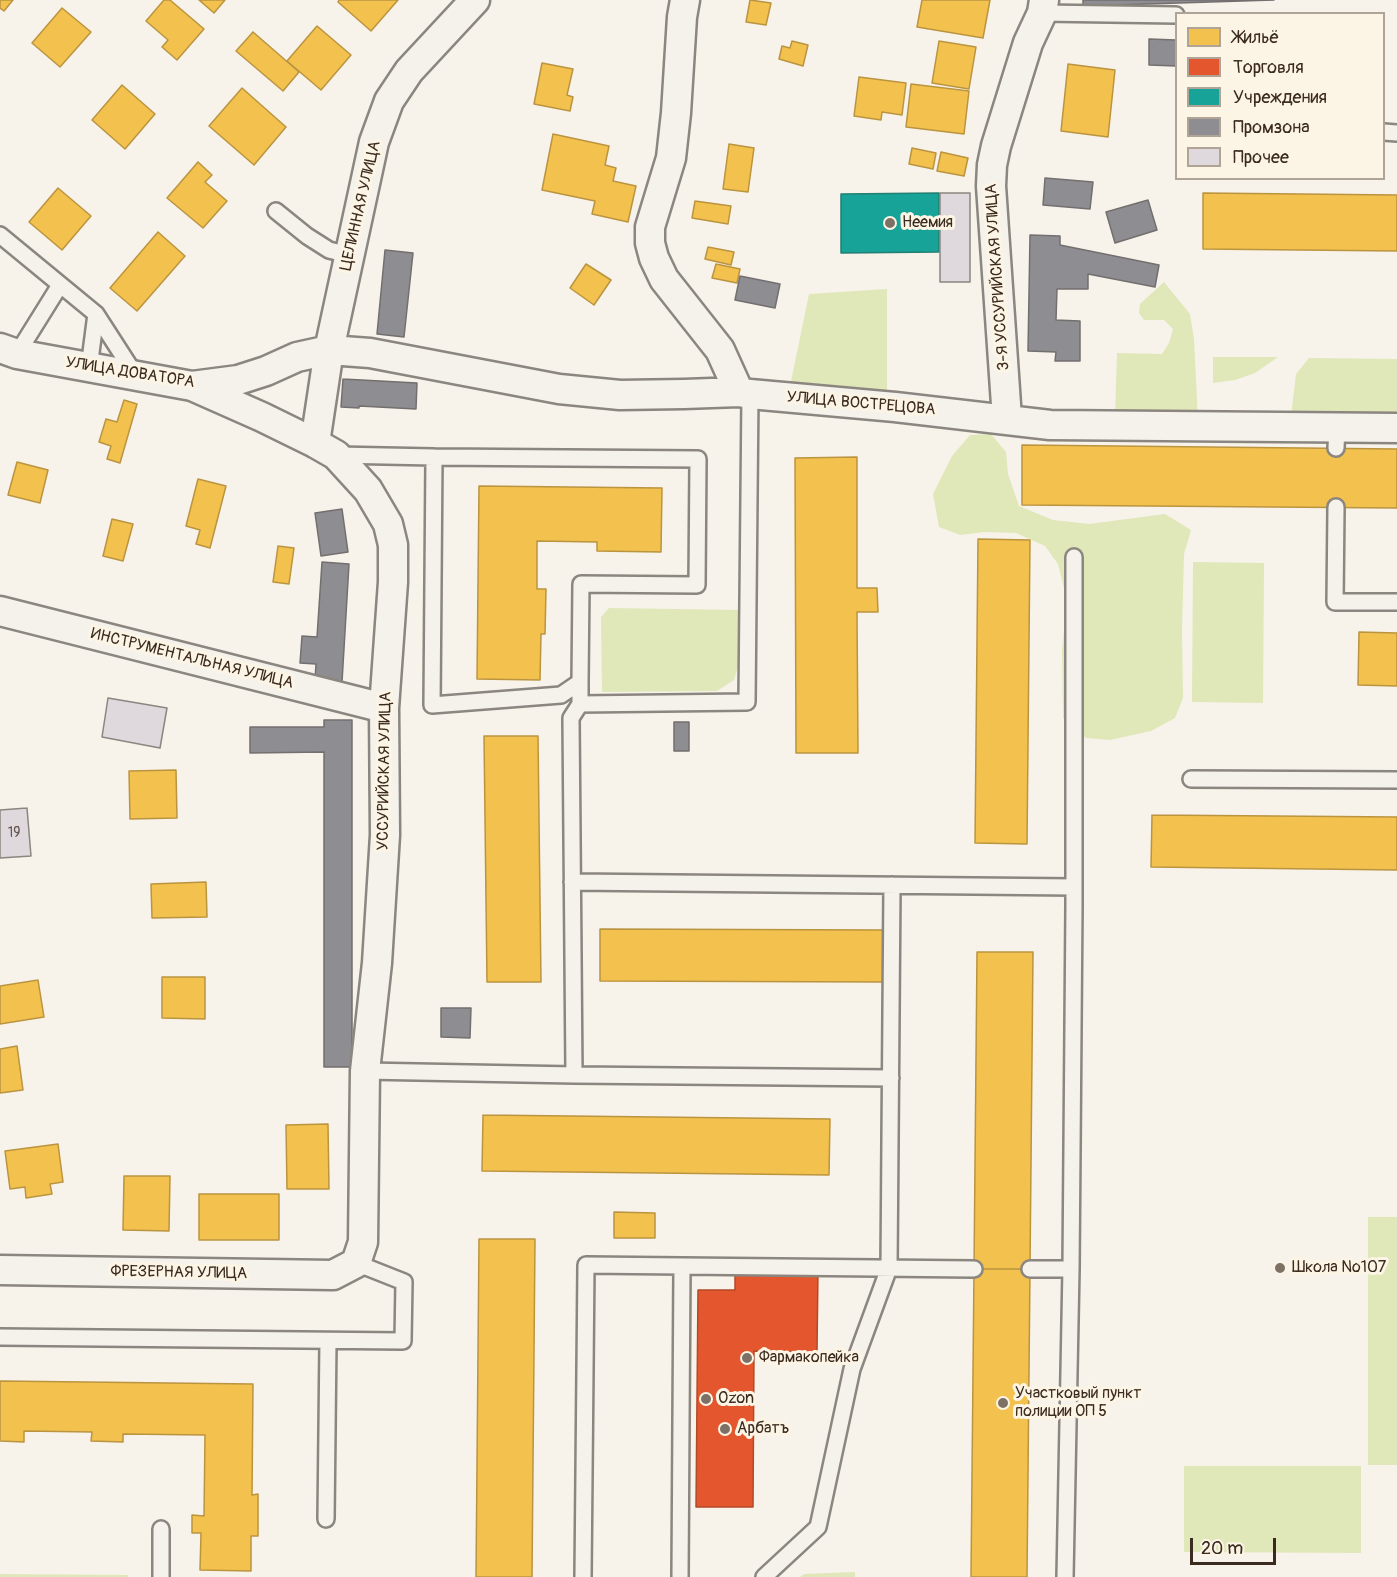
<!DOCTYPE html>
<html>
<head>
<meta charset="utf-8">
<style>
	body { margin:0 }
	#map { position:relative; width:1397px; height:1577px; overflow:hidden; background:#f7f3ea; font-family:Pangolin,sans-serif }
	canvas { display:block }
	.legend { position:absolute; left:1175px; top:12px; width:210px; height:168px; box-sizing:border-box; background:#fcf5e5; border:2px solid #afa495; margin:0; padding:8px 10px; list-style:none; font-size:18px; color:#3b2a1e }
	.legend li { display:flex; align-items:center; gap:12px; height:30px }
	.legend b { width:30px; border:2px solid #afa495 }
	.scale { position:absolute; left:1190px; top:1538px; width:86px; height:27px; box-sizing:border-box; border:3px solid #3b2a1e; border-top:0; padding-left:8px; font-size:18px; line-height:21px; white-space:nowrap; color:#3b2a1e; -webkit-text-stroke:4px #fcf5e5; paint-order:stroke }
</style>
</head>
<body>
<div id="map">
<canvas width="1397" height="1577"></canvas>
<ul class="legend">
<li><b style="height:16px;background:#f2c14e"></b>Жильё</li>
<li><b style="height:16px;background:#e4572e"></b>Торговля</li>
<li><b style="height:16px;background:#17a398"></b>Учреждения</li>
<li><b style="height:16px;background:#8d8d92"></b>Промзона</li>
<li><b style="height:16px;background:#dfd9de"></b>Прочее</li>
</ul>
<div class="scale">20 m</div>
</div>
<script>
const g = document.querySelector('canvas').getContext('2d');
g.lineJoin = 'round';
function paint(path, color) { g.fillStyle = color; g.fill(path, 'evenodd'); }
const shape = rows => new Path2D(rows.map(r => 'M' + r).join(''));
function stroke(path, color, width, dash) { g.strokeStyle = color; g.lineWidth = width; g.lineCap = dash ? 'butt' : 'round'; g.setLineDash(dash || []); g.stroke(path); }
function drawText(font, color, halo, rows, align = 'center') {
  g.font = font + ' Pangolin,sans-serif'; g.lineWidth = 6; g.setLineDash([]); g.textBaseline = 'middle'; g.strokeStyle = halo; g.fillStyle = color; for (const [text, x, y, turn = 0] of rows) {
    g.save(); g.translate(x, y); g.rotate((+turn || 0) * Math.PI / 180); g.textAlign = isNaN(turn) ? turn : align; if (halo) g.strokeText(text, 0, 0); g.fillText(text, 0, 0); g.restore();
  }
}
const green = shape([
	[1164,282,1190,314,1194,339,1198,420,1115,417,1117,353,1162,354,1169,343,1173,329,1164,320,1144,320,1139,313,1140,304],
	[887,289,887,391,789,391,809,294],
	[1213,357,1278,357,1255,373,1235,380,1213,383],
	[1309,358,1397,359,1397,418,1291,416,1296,374],
	[991,434,1006,452,1008,474,1019,506,1053,520,1089,524,1165,514,1191,530,1184,554,1182,629,1183,698,1175,718,1151,731,1110,740,1086,738,1063,718,1062,649,1067,601,1058,564,1045,546,1016,533,984,532,960,535,939,527,933,494,952,456,970,435],
	[1193,562,1264,563,1263,703,1192,702],
	[609,608,740,610,740,660,734,680,717,691,602,692,601,617],
	[1368,1217,1397,1217,1397,1465,1368,1465],
	[1184,1466,1361,1466,1361,1553,1184,1552],
	[855,1572,855,1577,800,1577,804,1574],
	[0,1574,128,1575,128,1577,0,1577]
]);
const homes = shape([
	[0,0,13,0,4,11,0,8,0,0],
	[164,0,170,0,204,29,177,60,162,47,168,40,146,21,164,0],
	[199,0,225,0,214,13,199,0],
	[339,0,398,0,371,31,338,2,339,0],
	[750,0,771,3,766,25,746,22,750,0],
	[922,0,990,0,983,38,917,27,922,0],
	[62,8,91,32,60,67,32,43,62,8],
	[317,26,351,55,321,90,287,61,317,26],
	[253,32,299,72,283,91,236,51,253,32],
	[792,41,808,45,803,66,779,59,782,46,790,48,792,41],
	[939,41,976,47,969,89,932,83,939,41],
	[542,63,573,69,567,95,573,97,570,111,534,104,542,63],
	[1068,64,1115,70,1108,137,1061,131,1068,64],
	[859,77,906,83,902,115,882,112,881,120,854,116,859,77],
	[911,84,969,91,964,134,906,127,911,84],
	[122,85,155,114,125,149,92,120,122,85],
	[242,88,286,127,254,165,209,126,242,88],
	[553,134,609,146,605,165,616,168,613,181,636,186,628,222,592,214,595,201,542,190,553,134],
	[729,144,754,148,748,192,723,189,729,144],
	[912,148,936,153,933,169,909,164,912,148],
	[941,152,968,158,964,176,937,171,941,152],
	[198,162,212,175,205,182,227,201,203,228,167,198,198,162],
	[58,188,91,216,62,250,29,222,58,188],
	[1203,193,1397,195,1397,251,1203,249,1203,193],
	[695,201,731,206,728,224,692,218,695,201],
	[158,232,185,256,137,311,110,288,158,232],
	[708,247,734,252,731,265,705,259,708,247],
	[586,264,611,280,594,305,570,288,586,264],
	[716,264,740,269,737,283,712,278,716,264],
	[124,400,137,404,120,463,107,459,111,446,99,442,106,419,117,422,124,400],
	[1022,445,1397,449,1397,508,1022,505,1022,445],
	[857,457,857,588,877,588,878,612,857,612,858,753,796,753,795,458,857,457],
	[17,462,48,470,40,503,8,495,17,462],
	[198,479,226,486,210,548,196,544,200,530,186,526,198,479],
	[479,486,662,488,661,552,597,551,597,542,537,541,537,589,546,589,545,634,541,634,540,680,477,679,479,486],
	[112,519,133,524,123,561,103,556,112,519],
	[978,539,1030,540,1027,844,975,843,978,539],
	[278,546,294,548,289,584,273,582,278,546],
	[1359,632,1397,633,1397,686,1358,685,1359,632],
	[484,736,538,736,541,982,487,982,484,736],
	[176,770,177,818,130,819,129,771,176,770],
	[1152,815,1397,817,1397,870,1151,867,1152,815],
	[206,882,207,917,152,918,151,884,206,882],
	[600,929,884,930,884,982,600,981,600,929],
	[977,952,1033,952,1030,1269,974,1269,977,952],
	[162,977,205,977,205,1019,162,1018,162,977],
	[38,980,44,1017,0,1024,0,986,38,980],
	[17,1046,23,1090,0,1093,0,1049,17,1046],
	[483,1115,830,1119,829,1175,482,1171,483,1115],
	[328,1124,329,1189,287,1189,286,1125,328,1124],
	[58,1144,63,1182,50,1184,52,1194,26,1198,25,1187,10,1189,5,1151,58,1144],
	[124,1176,170,1176,169,1231,123,1230,124,1176],
	[199,1194,279,1194,279,1240,199,1240,199,1194],
	[614,1212,655,1213,655,1238,614,1238,614,1212],
	[479,1239,535,1239,532,1577,476,1577,479,1239],
	[974,1269,1030,1269,1027,1577,971,1577,974,1269],
	[0,1381,253,1384,252,1495,258,1494,258,1536,251,1536,251,1571,200,1570,201,1533,192,1533,192,1515,204,1516,205,1435,123,1434,123,1442,91,1441,92,1432,24,1431,24,1442,0,1441,0,1381]
]);
const shops = shape([
	[735,1269,818,1270,817,1352,754,1351,753,1507,696,1507,698,1290,735,1290,735,1269]
]);
const public = shape([
	[939,193,939,252,841,253,841,194,939,193]
]);
const industry = shape([
	[1083,0,1274,0,1083,6,1083,0],
	[1149,39,1176,40,1176,66,1149,65,1149,39],
	[1045,178,1093,182,1090,209,1043,205,1045,178],
	[1148,200,1157,230,1115,243,1106,212,1148,200],
	[1030,235,1060,236,1060,245,1159,265,1155,287,1088,274,1088,289,1057,289,1056,320,1080,321,1080,361,1055,361,1056,352,1028,351,1030,235],
	[385,250,413,253,404,337,377,334,385,250],
	[740,276,780,284,775,308,735,300,740,276],
	[343,379,417,383,416,409,359,406,359,408,341,407,343,379],
	[342,509,348,552,321,556,315,513,342,509],
	[322,562,349,564,342,682,315,680,316,664,300,663,302,636,317,637,322,562],
	[324,720,352,720,352,1067,324,1067,324,752,250,753,250,727,324,727,324,720],
	[674,722,689,722,689,751,674,751,674,722],
	[441,1008,471,1008,470,1038,441,1037,441,1008]
]);
const building = shape([
	[940,193,970,193,970,282,940,282,940,193],
	[108,698,167,708,160,748,102,737,108,698],
	[27,808,31,856,0,858,0,810,27,808]
]);
const service = shape([
	[1042,13,1176,15],
	[1384,132,1397,133],
	[276,211,307,236,329,250,349,255],
	[0,235,96,314,136,376],
	[17,354,60,285],
	[89,368,96,314],
	[1336,448,1337,427],
	[336,455,434,457],
	[1336,507,1335,602,1397,602],
	[580,704,580,682,581,584,697,585,698,459,434,457,432,705,561,695,580,682],
	[1191,779,1397,780],
	[572,882,1074,887],
	[365,1071,574,1075,891,1078],
	[574,1075,571,718,580,704,747,702,750,394],
	[1030,1269,1071,1269],
	[0,1337,403,1341,404,1282,356,1263],
	[326,1519,328,1341],
	[161,1577,161,1529],
	[583,1577,586,1265,974,1269],
	[680,1577,682,1266],
	[764,1577,818,1527,852,1369,889,1268,892,885],
	[1065,1577,1071,1269,1074,905,1074,557]
]);
const minor = shape([
	[685,0,682,17,676,113,671,158,650,227,650,243,654,258,664,279,720,350,739,392],
	[0,348,17,354,192,386,238,380,266,371,297,357,329,350,370,353,559,389,620,395,684,394,739,392,750,394,895,407,1050,425,1397,428],
	[1007,419,991,186,992,165,996,146,1028,43,1042,13,1044,0],
	[315,443,329,350,374,142,389,101,409,71,475,0],
	[0,611,384,708],
	[0,1270,333,1275,356,1263,363,1242,365,1071,377,963,385,835,384,708,393,582,393,545,388,524,368,490,336,455,315,443,262,417,192,386]
]);
const markers = [
	[890,223,6,"#7d7065"],
	[1280,1268,6,"#7d7065"],
	[747,1358,6,"#7d7065"],
	[706,1399,6,"#7d7065"],
	[1003,1403,6,"#7d7065"],
	[725,1429,6,"#7d7065"]
];
const numberNames = [
	["19",14,833]
];
const streetNames = [
	["ЦЕЛИННАЯ УЛИЦА",361,206,-77],
	["3-Я УССУРИЙСКАЯ УЛИЦА",998,277,-94],
	["УЛИЦА ДОВАТОРА",130,373,9],
	["УЛИЦА ВОСТРЕЦОВА",861,404,5],
	["ИНСТРУМЕНТАЛЬНАЯ УЛИЦА",192,659,14],
	["УССУРИЙСКАЯ УЛИЦА",385,771,-89],
	["ФРЕЗЕРНАЯ УЛИЦА",179,1273,1]
];
const poiNames = [
	["Неемия",902,223],
	["Школа №107",1292,1268],
	["Фармакопейка",759,1358],
	["Участковый пункт",1015,1394],
	["полиции ОП 5",1015,1412],
	["Ozon",718,1399],
	["Арбатъ",737,1429]
];
paint(green, '#e0e7b9');
paint(homes, '#f2c14e');
stroke(homes, '#bb9440', 1.5);
paint(shops, '#e4572e');
stroke(shops, '#b14a29', 1.5);
paint(public, '#17a398');
stroke(public, '#227f73', 1.5);
paint(industry, '#8d8d92');
stroke(industry, '#746f6f', 1.5);
paint(building, '#dfd9de');
stroke(building, '#8b867f', 1.5);
stroke(service, '#8b867f', 20);
stroke(minor, '#8b867f', 33);
stroke(service, '#f5f2ec', 15);
stroke(minor, '#f5f2ec', 28);
for (const [x, y, r, color] of markers) { const dot = new Path2D(); dot.arc(x, y, r, 0, 2 * Math.PI); g.fillStyle = color; g.fill(dot); stroke(dot, '#fcf5e5', 2); }
drawText('14px', '#64564e', null, numberNames);
drawText('16px', '#3b2a1e', '#fcf5e5', streetNames);
drawText('16px', '#3b2a1e', '#fcf5e5', poiNames, 'left');
</script>
</body>
</html>
